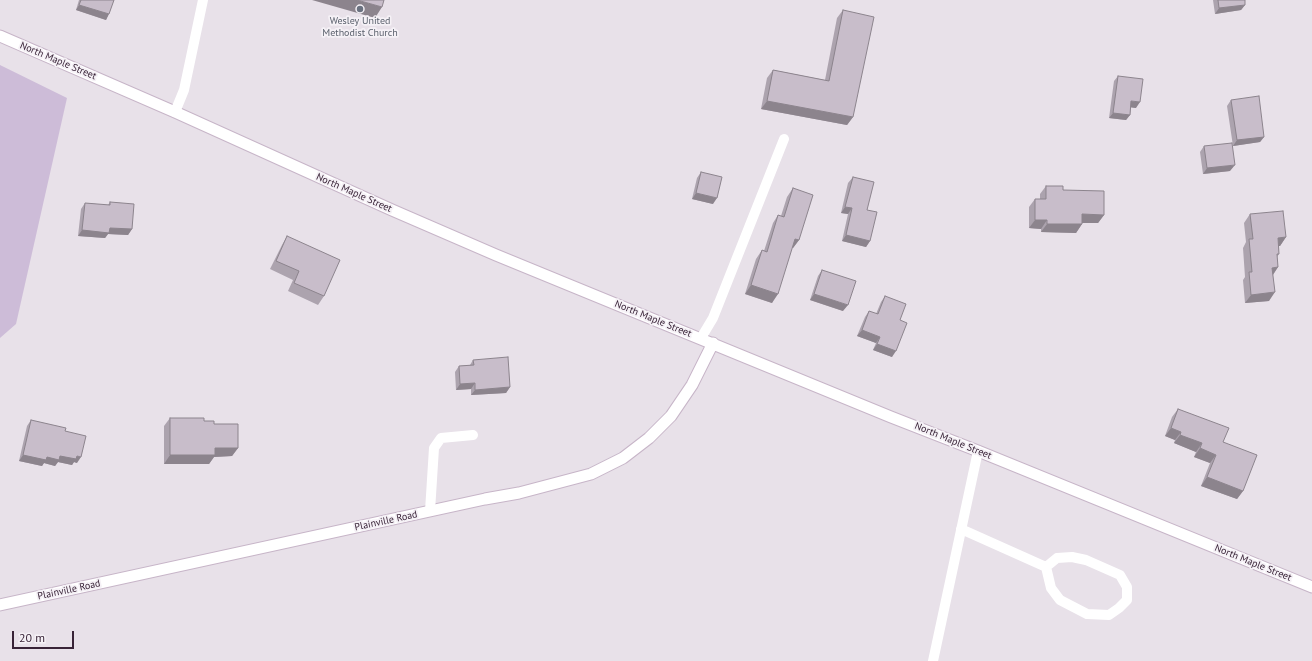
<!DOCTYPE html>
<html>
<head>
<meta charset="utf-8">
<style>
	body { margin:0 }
	#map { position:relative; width:1312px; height:661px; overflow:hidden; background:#e8e1e9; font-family:"PT Sans",sans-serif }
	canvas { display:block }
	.scale { position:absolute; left:12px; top:631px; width:62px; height:18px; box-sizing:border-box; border:2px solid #382337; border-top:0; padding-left:5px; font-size:12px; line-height:14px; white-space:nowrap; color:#382337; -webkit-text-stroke:3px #f5f1f6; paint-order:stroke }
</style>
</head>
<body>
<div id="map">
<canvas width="1312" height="661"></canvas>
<div class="scale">20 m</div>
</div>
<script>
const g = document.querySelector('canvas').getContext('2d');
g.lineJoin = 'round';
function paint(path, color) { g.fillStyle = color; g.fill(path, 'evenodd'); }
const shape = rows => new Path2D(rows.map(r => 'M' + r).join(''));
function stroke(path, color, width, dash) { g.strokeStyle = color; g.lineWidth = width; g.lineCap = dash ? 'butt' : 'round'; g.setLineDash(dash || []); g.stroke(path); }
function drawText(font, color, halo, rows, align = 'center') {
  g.font = font + ' "PT Sans",sans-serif'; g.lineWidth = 3.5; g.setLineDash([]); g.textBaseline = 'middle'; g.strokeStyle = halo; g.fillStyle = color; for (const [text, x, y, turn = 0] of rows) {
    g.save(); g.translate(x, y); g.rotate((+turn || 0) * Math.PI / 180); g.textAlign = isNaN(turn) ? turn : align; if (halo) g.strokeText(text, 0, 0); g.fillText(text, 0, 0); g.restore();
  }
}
const green = shape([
	[0,65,67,98,16,324,0,338]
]);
const service = shape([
	[175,112,184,90,203,0],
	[701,338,713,318,784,139],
	[430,511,434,448,441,438,473,435],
	[961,529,1046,567],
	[1072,557,1086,560,1120,575,1127,587,1127,600,1119,608,1109,615,1087,614,1060,600,1051,588,1046,567,1057,558,1072,557],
	[933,661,978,451]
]);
const secondary = shape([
	[0,36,175,112,392,210,496,255,891,417,978,451,1312,587],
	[0,605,485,499,519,493,591,474,623,458,649,438,671,416,692,385,713,343]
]);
const wall = shape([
	[79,0,114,0,106,20,76,10],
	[1213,0,1245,0,1245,5,1241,10,1215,14],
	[843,10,853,117,847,125,761,109,767,78,773,70,825,80,837,18],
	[1118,76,1136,108,1131,107,1130,115,1126,120,1109,118,1114,81],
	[1231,100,1264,137,1260,142,1233,146,1227,106],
	[1204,146,1230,171,1203,174,1200,152],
	[701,172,713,204,692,199,697,178],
	[853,177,867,210,870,241,866,247,842,241,848,214,841,213,848,183],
	[1046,186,1063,190,1104,215,1098,223,1082,223,1082,224,1076,233,1041,232,1041,229,1029,228,1029,207,1035,199,1040,199,1040,194],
	[793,188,799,240,793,248,792,248,772,303,745,294,756,259,762,250,764,251,773,223,778,215,781,216,787,197],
	[110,202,132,229,128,235,108,234,105,238,78,236,81,209,85,203,108,205],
	[1250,214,1286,237,1280,246,1279,246,1279,254,1277,257,1278,267,1273,275,1269,301,1245,303,1243,280,1245,277,1243,248,1246,242,1244,223],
	[287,236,324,296,318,305,288,291,293,280,270,269,282,245],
	[822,270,843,311,810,300,818,276],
	[885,296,900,320,892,357,873,350,876,343,857,336,865,317,869,311,876,314,881,302],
	[473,360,510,387,506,393,471,395,471,389,456,390,455,372,459,366,470,365],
	[1178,409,1223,442,1243,491,1237,499,1201,486,1210,463,1194,457,1196,452,1174,443,1175,440,1165,436,1172,417],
	[170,418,204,421,214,424,238,448,232,456,214,457,209,464,164,464,164,426],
	[31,420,65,431,77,463,74,462,72,465,58,462,55,466,44,463,42,466,19,461,27,426]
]);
const shadedWall = shape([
	[312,0,357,0,382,7,375,18],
	[79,5,109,14,106,20,76,10],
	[1245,5,1241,10,1215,14,1219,8],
	[767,101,853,117,847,125,761,109],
	[1131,101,1140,102,1136,108,1127,107],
	[1113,113,1130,115,1126,120,1109,118],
	[1264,137,1260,142,1233,146,1237,140],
	[1235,165,1230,171,1203,174,1207,168],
	[696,193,717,198,713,204,692,199],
	[845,207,852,208,848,214,841,213],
	[1082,214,1104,215,1098,223,1076,223],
	[1035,220,1047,220,1041,229,1029,228],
	[1047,224,1082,224,1076,233,1041,232],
	[110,228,132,229,128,235,108,234,105,238,78,236,82,230],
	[846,235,870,241,866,247,842,241],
	[1286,237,1280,246,1272,246,1278,238],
	[795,239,799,240,793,248,789,247],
	[1278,267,1272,276,1272,268],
	[751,285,778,294,772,303,745,294],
	[1275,292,1269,301,1245,303,1251,295],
	[814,294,848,305,843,311,810,300],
	[862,330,880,337,876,343,857,336],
	[877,344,896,351,892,357,873,350],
	[475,383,471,389,456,390,460,384],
	[510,387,506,393,471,395,475,390],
	[1171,428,1181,432,1175,440,1165,436],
	[1180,435,1202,443,1196,452,1174,443],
	[215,448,238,448,232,456,214,457,209,464,164,464,170,455],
	[1200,448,1216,455,1210,463,1194,457],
	[23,455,47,457,60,456,77,456,81,457,77,463,74,462,72,465,58,462,55,466,44,463,42,466,19,461],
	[1207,477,1243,491,1237,499,1201,486]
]);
const building = shape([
	[81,0,114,0,109,14,79,5,81,0],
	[357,0,384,0,382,7,357,0],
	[1218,0,1245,0,1245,5,1219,8,1218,0],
	[843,10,874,17,853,117,767,101,773,70,829,81,843,10],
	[1118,76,1143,79,1140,102,1131,101,1130,115,1113,113,1118,76],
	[1259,96,1264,137,1237,140,1231,100,1259,96],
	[1232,143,1235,165,1207,168,1204,146,1232,143],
	[701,172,722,177,717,198,696,193,701,172],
	[853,177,874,182,867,210,877,212,870,241,846,235,852,208,845,207,853,177],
	[1046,186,1063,186,1063,190,1104,191,1104,215,1082,214,1082,224,1047,224,1047,220,1035,220,1035,199,1046,199,1046,186],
	[793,188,813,195,799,240,795,239,778,294,751,285,762,250,767,252,778,215,784,217,793,188],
	[110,202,134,204,132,229,110,228,109,233,82,230,85,203,110,205,110,202],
	[1283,211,1286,237,1278,238,1279,254,1277,254,1278,267,1272,268,1275,292,1251,295,1249,272,1252,272,1249,239,1253,239,1250,214,1283,211],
	[287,236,340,260,324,296,294,283,299,271,276,261,287,236],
	[822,270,856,281,848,305,814,294,822,270],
	[885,296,906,304,900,320,907,323,896,351,877,344,880,337,862,330,869,311,878,314,885,296],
	[508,357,510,387,475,390,475,383,460,384,459,366,474,365,473,360,508,357],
	[1178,409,1229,428,1223,442,1257,455,1243,491,1207,477,1216,455,1200,448,1202,443,1180,435,1181,432,1171,428,1178,409],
	[170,418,204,418,204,421,214,421,214,424,238,424,238,448,215,448,215,455,170,455,170,418],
	[31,420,66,428,65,431,86,436,81,457,77,456,76,459,60,456,59,460,47,457,46,460,23,455,31,420]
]);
const markers = [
	[360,9,4,"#6b7280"]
];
const worshipNames = [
	["Wesley United",360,21],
	["Methodist Church",360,33]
];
const streetNames = [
	["North Maple Street",58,61,23],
	["North Maple Street",354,193,24],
	["North Maple Street",653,319,22],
	["North Maple Street",953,441,22],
	["Plainville Road",386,521,-12],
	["North Maple Street",1253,563,22],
	["Plainville Road",69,590,-12]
];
paint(green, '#cdbcd8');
stroke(secondary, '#c7b5c8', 13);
stroke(service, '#fff', 10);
stroke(secondary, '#fff', 11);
paint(wall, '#aca3ae');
paint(shadedWall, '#8c848d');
paint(building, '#c8bdca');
stroke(building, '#8c848d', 1);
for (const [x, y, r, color] of markers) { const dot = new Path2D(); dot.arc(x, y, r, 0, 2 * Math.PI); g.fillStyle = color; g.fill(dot); stroke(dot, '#f5f1f6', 1.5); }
drawText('10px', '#5b616d', '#f5f1f6', worshipNames);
drawText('10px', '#382337', '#f5f1f6', streetNames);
</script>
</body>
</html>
